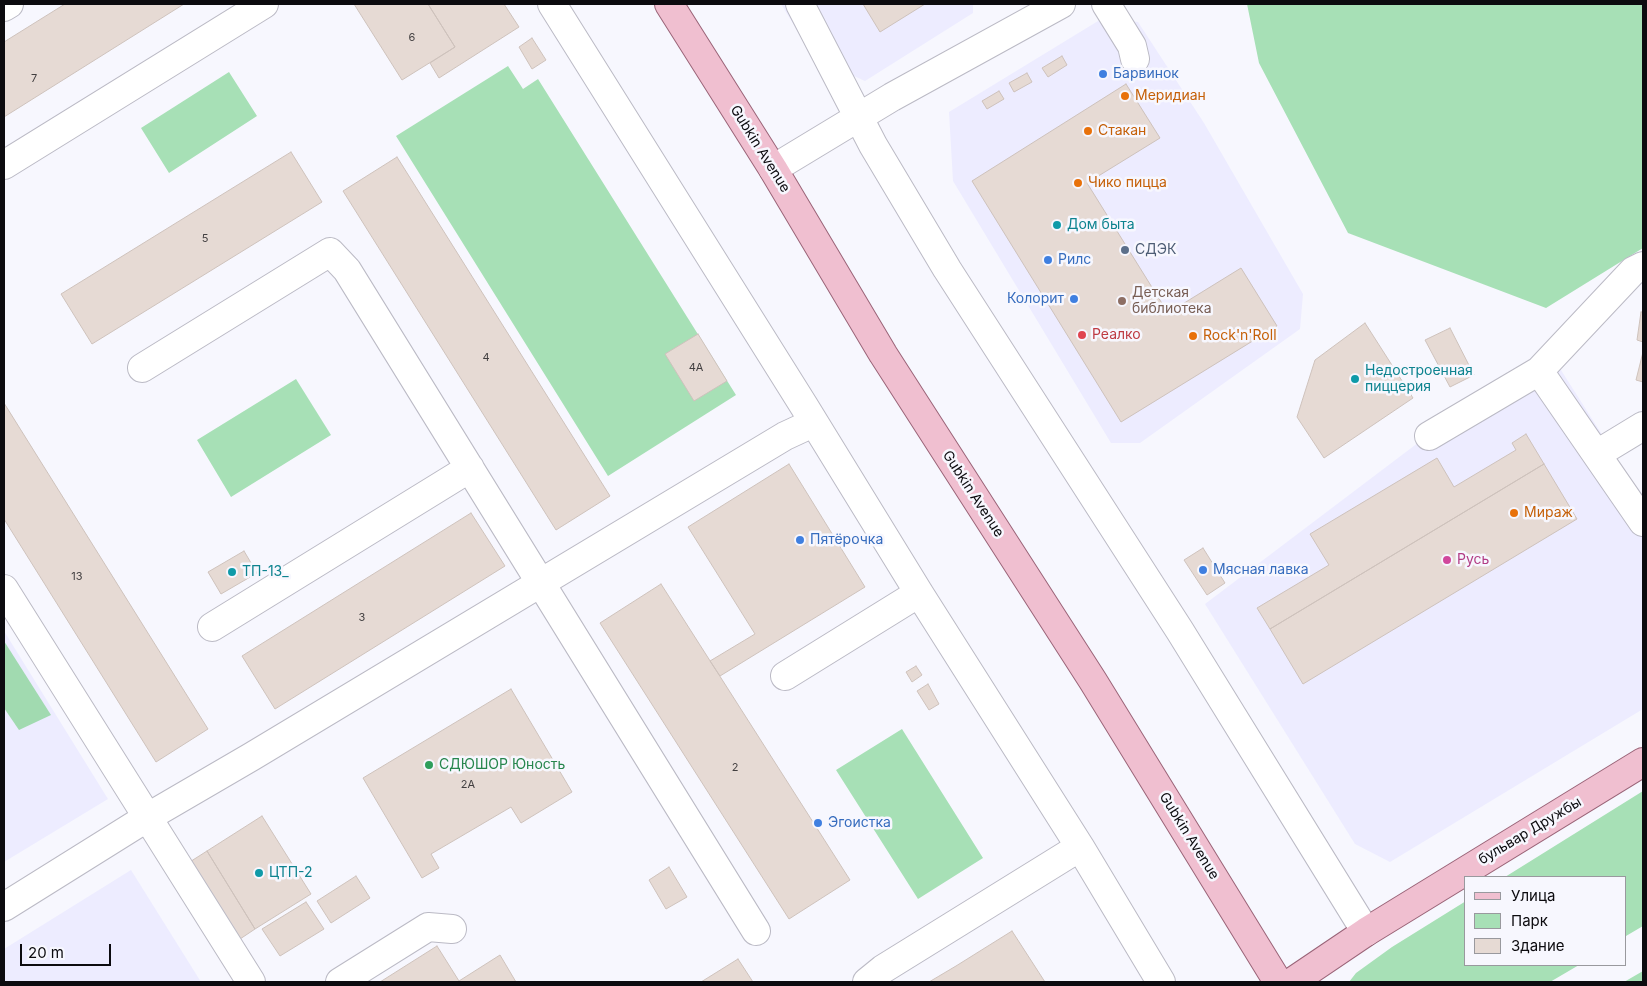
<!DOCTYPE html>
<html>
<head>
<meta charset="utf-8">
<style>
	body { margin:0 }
	#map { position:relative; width:1647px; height:986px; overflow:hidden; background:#f7f7fe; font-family:Inter,sans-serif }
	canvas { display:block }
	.frame { position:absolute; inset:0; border:5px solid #0c0b0f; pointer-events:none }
	.legend { position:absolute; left:1464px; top:876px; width:162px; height:90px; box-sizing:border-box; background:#f7f7fe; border:1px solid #99999e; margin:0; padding:6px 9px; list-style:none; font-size:15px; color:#0c0b0f }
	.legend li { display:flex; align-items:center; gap:10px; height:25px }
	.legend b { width:25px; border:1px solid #99999e }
	.scale { position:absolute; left:20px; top:944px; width:91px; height:22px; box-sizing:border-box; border:2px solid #0c0b0f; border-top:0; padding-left:6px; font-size:15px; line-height:18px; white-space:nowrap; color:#0c0b0f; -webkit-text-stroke:4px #f7f7fe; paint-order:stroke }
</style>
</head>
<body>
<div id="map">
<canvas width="1647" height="986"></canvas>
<div class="frame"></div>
<ul class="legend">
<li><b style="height:6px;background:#f0bfd0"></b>Улица</li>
<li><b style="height:14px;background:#a7e0b6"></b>Парк</li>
<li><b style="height:14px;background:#e6dad4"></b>Здание</li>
</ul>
<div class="scale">20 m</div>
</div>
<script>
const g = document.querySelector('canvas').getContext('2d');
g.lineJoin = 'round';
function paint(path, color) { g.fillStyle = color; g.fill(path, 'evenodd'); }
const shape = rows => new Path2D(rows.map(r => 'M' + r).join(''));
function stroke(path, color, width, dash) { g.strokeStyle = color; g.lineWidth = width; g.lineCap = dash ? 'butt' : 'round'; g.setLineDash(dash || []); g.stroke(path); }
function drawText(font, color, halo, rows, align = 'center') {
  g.font = font + ' Inter,sans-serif'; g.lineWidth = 5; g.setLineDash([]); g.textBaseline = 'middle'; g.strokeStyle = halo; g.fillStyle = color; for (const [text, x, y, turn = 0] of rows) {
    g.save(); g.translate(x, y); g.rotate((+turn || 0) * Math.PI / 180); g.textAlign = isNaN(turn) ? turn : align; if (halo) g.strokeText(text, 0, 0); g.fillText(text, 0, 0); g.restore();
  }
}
const built = shape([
	[781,4,973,4,973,13,865,81,814,58],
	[1103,18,1138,22,1204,123,1303,294,1300,329,1140,443,1111,443,953,181,949,112],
	[1559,367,1643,499,1643,709,1390,862,1355,844,1205,604,1505,377],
	[4,631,108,799,4,862],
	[131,870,201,982,4,982,4,949]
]);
const green = shape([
	[1247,4,1643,4,1643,248,1546,308,1348,233,1259,63],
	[508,66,523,89,538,79,736,395,608,476,396,136],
	[229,72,257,116,169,173,141,128],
	[296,379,331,435,231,497,197,440],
	[902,729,983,858,918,899,836,770],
	[1643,791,1643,926,1626,936,1626,877,1505,877],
	[1466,901,1466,965,1579,965,1550,982,1349,982,1356,973,1392,947],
	[1643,971,1643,982,1624,982]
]);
const forest = shape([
	[4,641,51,715,19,730,4,708]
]);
const building = shape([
	[65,4,184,4,4,117,4,42,65,4],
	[354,4,428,4,455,47,402,80,354,4],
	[428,4,504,4,519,27,439,78,430,63,455,47,428,4],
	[863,4,925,4,880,32,863,4],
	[532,38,546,60,532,69,519,47,532,38],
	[1062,56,1067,65,1048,77,1042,68,1062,56],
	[1027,73,1032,82,1014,92,1009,83,1027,73],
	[1126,84,1160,138,1087,183,1168,313,1241,268,1277,326,1121,422,972,181,1126,84],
	[999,91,1004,99,987,109,982,101,999,91],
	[291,152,322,202,92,344,61,294,291,152],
	[397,157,610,496,556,530,343,191,397,157],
	[1641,312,1643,312,1643,342,1637,340,1641,312],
	[1365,323,1413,398,1324,458,1297,417,1315,360,1365,323],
	[1450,328,1474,375,1450,387,1425,340,1450,328],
	[698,334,727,381,694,401,665,354,698,334],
	[1643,352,1643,382,1636,380,1643,352],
	[4,403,208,729,156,762,4,519,4,403],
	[1526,434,1544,464,1270,629,1257,608,1329,565,1310,534,1437,458,1454,487,1516,450,1512,443,1526,434],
	[789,464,865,587,720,676,710,661,755,634,688,527,789,464],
	[1544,464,1577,519,1303,684,1270,629,1544,464],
	[471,513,505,566,275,709,242,656,471,513],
	[1203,548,1225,583,1207,595,1184,560,1203,548],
	[244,551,257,573,221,594,208,572,244,551],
	[661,584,850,880,789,919,600,623,661,584],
	[916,666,922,675,912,682,906,672,916,666],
	[928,684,939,704,929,710,917,691,928,684],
	[511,689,572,792,521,823,511,807,431,854,439,868,422,878,363,778,511,689],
	[262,816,311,894,255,929,207,851,262,816],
	[207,851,255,929,234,943,185,865,207,851],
	[669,867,687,897,666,909,649,880,669,867],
	[356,876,370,898,331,923,317,901,356,876],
	[306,902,324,929,280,956,262,929,306,902],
	[1012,931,1045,982,929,982,956,966,1012,931],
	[437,946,459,981,500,955,516,982,380,982,437,946],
	[738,959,753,982,701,982,738,959]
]);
const minor = shape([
	[552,4,804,406,919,593,1080,847,1161,982],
	[800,4,873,145,947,269,1180,631,1366,932],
	[1106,4,1132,46,1135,59],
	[4,7,9,4],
	[4,165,264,4],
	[773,169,892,97,1061,4],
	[142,368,330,252,347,270,756,931],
	[1539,371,1643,522],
	[1429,436,1539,371,1633,271,1643,266],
	[1597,454,1643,426],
	[4,589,251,982],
	[212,627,470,468],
	[785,676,919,593],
	[4,907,148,817,251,757,785,436,813,423],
	[340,982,428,927,452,929],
	[867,982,883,969,1080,847]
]);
const major = shape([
	[669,4,773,169,883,354,1093,681,1278,982],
	[1292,982,1366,932,1643,762]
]);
const markers = [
	[1103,74,5,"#3f7fe0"],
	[1125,96,5,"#e8710a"],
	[1088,131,5,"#e8710a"],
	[1078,183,5,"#e8710a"],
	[1057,225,5,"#0f9aa8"],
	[1125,250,5,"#5c6f8a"],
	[1048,260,5,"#3f7fe0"],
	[1074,299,5,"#3f7fe0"],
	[1122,301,5,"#8d6e63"],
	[1082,335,5,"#e0444e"],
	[1193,336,5,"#e8710a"],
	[1355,379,5,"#0f9aa8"],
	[1514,513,5,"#e8710a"],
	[800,540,5,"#3f7fe0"],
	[1447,560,5,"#d1479c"],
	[1203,570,5,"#3f7fe0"],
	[232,572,5,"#0f9aa8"],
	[429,765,5,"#2e9e5b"],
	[818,823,5,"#3f7fe0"],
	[259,873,5,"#0f9aa8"]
];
const numberNames = [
	["6",412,38],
	["7",34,79],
	["5",205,239],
	["4",486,358],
	["4А",696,368],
	["13",77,577],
	["3",362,618],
	["2",735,768],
	["2А",468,785]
];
const shopNames = [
	["Барвинок",1113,74],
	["Рилс",1058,260],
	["Колорит",1064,299,"right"],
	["Пятёрочка",810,540],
	["Мясная лавка",1213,570],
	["Эгоистка",828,823]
];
const foodNames = [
	["Меридиан",1135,96],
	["Стакан",1098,131],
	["Чико пицца",1088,183],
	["Rock'n'Roll",1203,336],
	["Мираж",1524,513]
];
const streetNames = [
	["Gubkin Avenue",760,149,58],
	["Gubkin Avenue",973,494,57],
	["бульвар Дружбы",1530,831,-31],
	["Gubkin Avenue",1189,836,58]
];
const cultureNames = [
	["Дом быта",1067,225],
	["Недостроенная",1365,371],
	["пиццерия",1365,387],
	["ТП-13_",242,572],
	["ЦТП-2",269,873]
];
const serviceNames = [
	["СДЭК",1135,250]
];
const educationNames = [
	["Детская",1132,293],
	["библиотека",1132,309]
];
const healthNames = [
	["Реалко",1092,335]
];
const hotelNames = [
	["Русь",1457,560]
];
const leisureNames = [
	["СДЮШОР Юность",439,765]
];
paint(built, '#edecff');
paint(green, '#a7e0b6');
paint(forest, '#a1dab0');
paint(building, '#e6dad4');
stroke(building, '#cec2bc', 1);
stroke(minor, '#bbbac5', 30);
stroke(major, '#9a6478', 30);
stroke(minor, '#fff', 28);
stroke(major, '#f0bfd0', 28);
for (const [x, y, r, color] of markers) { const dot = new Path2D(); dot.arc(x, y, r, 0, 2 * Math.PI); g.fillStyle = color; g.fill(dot); stroke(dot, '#f7f7fe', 2); }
drawText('11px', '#423f40', null, numberNames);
drawText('14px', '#366cbe', '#f7f7fe', shopNames, 'left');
drawText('14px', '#c56008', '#f7f7fe', foodNames, 'left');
drawText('14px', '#0c0b0f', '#f7f7fe', streetNames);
drawText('14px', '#0d838f', '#f7f7fe', cultureNames, 'left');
drawText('14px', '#4e5e75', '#f7f7fe', serviceNames, 'left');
drawText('14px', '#785e54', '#f7f7fe', educationNames, 'left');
drawText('14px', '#be3a42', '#f7f7fe', healthNames, 'left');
drawText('14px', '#b23c85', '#f7f7fe', hotelNames, 'left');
drawText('14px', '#27864d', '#f7f7fe', leisureNames, 'left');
</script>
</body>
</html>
